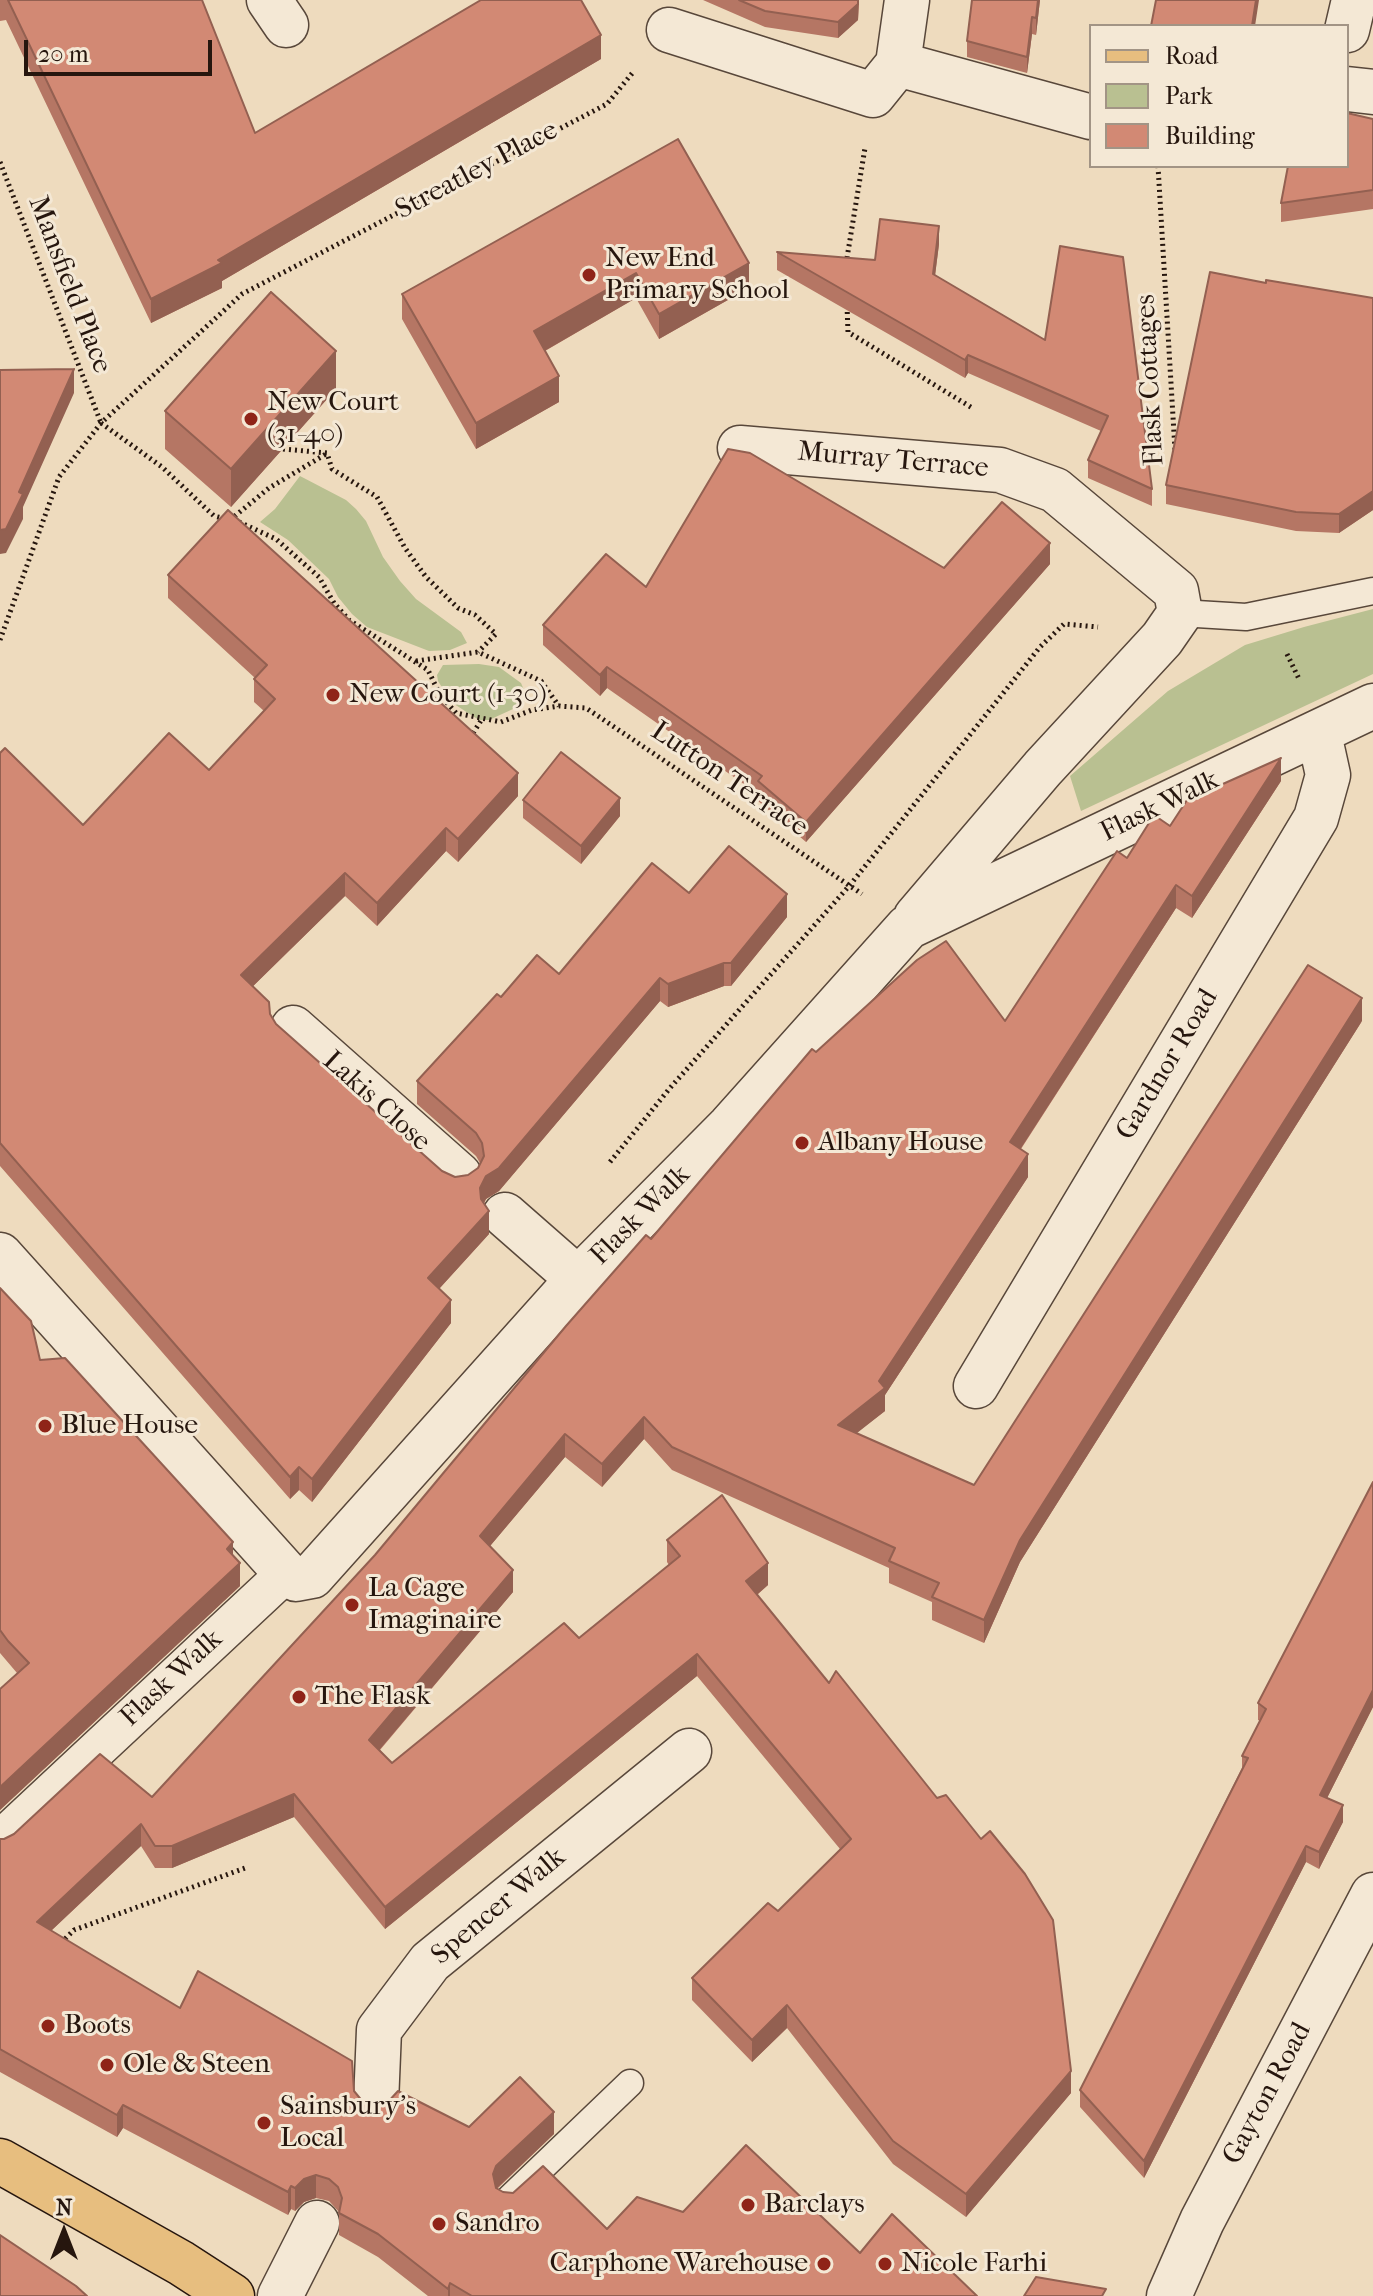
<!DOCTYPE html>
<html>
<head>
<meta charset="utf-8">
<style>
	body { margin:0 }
	#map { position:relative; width:1373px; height:2296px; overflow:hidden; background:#eedbbe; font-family:"IM FELL French Canon",serif }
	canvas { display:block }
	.legend { position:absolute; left:1089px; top:24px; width:260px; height:144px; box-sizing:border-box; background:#f4e8d5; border:2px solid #a29485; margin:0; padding:10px 14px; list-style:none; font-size:24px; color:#26160e }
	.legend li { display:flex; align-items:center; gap:16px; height:40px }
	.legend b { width:40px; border:2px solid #a29485 }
	.north { position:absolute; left:24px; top:2192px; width:80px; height:80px; -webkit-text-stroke:6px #f4e8d5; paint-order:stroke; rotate:0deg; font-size:22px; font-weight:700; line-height:32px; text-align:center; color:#26160e }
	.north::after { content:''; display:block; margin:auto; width:28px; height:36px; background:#26160e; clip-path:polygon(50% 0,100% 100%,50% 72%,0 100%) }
	.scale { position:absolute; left:24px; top:40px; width:188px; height:36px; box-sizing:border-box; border:4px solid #26160e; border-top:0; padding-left:10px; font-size:24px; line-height:28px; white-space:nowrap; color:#26160e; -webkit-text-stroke:6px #f4e8d5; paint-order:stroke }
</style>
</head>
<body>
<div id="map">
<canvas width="1373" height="2296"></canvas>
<ul class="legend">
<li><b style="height:10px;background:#e7be7f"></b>Road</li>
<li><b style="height:22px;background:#b9c091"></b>Park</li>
<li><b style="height:22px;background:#d28974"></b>Building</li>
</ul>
<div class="north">N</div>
<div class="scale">20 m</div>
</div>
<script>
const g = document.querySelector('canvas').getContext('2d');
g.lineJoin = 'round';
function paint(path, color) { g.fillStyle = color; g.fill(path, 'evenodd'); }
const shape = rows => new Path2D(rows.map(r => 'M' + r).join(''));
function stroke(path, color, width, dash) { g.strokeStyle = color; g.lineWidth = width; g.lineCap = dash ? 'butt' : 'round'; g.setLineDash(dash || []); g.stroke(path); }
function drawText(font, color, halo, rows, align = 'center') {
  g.font = font + ' "IM FELL French Canon",serif'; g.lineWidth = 6; g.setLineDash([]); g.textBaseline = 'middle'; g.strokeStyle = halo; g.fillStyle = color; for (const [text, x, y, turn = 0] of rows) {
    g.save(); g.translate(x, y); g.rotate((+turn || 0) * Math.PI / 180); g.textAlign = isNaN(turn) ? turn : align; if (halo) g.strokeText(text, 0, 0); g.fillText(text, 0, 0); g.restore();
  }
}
const green = shape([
	[300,476,346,500,356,509,366,521,383,557,400,581,416,599,461,632,467,643,450,650,429,651,367,627,352,614,338,597,329,579,308,559,288,540,260,522,275,509],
	[1373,609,1373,674,1081,811,1070,776,1168,691,1245,645,1304,627],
	[479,664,499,667,521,683,524,690,524,704,489,720,479,720,451,702,438,681,437,675,443,665]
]);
const path = shape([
	[0,162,101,423],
	[1158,166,1175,450],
	[846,264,865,148],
	[847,306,848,332,974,409],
	[101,423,162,467,214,516,226,519],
	[283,449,327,453,332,469,377,497,405,548,426,577,458,608,475,615,496,634,478,652],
	[230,520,269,488,326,454],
	[239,522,276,539,319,577,334,603,349,620,428,670,440,695,456,713,501,722,532,710,559,706,586,708,862,894],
	[0,640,59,477,101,423,242,294,607,104,634,71],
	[1287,654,1300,681],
	[416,661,478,652,541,681,559,706],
	[470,738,482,719],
	[610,1162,670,1088,850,885,1040,647,1064,624,1098,627],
	[61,1943,74,1930,248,1867]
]);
const service = shape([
	[1180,613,1246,617,1373,591],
	[508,2200,630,2083]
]);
const pedestrian = shape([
	[0,1840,286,1573]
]);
const minor = shape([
	[269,0,286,25],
	[669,30,873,95,898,64,1091,117],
	[1347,30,1354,0],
	[898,64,907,0],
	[1347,89,1373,92],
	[740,448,1000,470,1055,490,1176,591,1180,613,1162,639,1043,768,916,917],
	[293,1028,459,1175],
	[505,1215,578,1279],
	[0,1255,286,1573,296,1579,312,1576,578,1279,730,1126,908,927,1373,706],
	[976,1386,1316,818,1328,775,1319,734],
	[376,2103,379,2030,430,1962,689,1751],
	[280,2296,317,2223],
	[1169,2296,1202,2221,1373,1895]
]);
const primary = shape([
	[0,2161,181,2263,232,2296]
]);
const wall = shape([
	[0,0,202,0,255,133,601,59,222,281,222,288,151,323,6,20,0,21],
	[703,0,859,0,858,20,838,38,765,27],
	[1040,0,1036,35,1032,34,1027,73,967,57,967,41],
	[1373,119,1373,209,1281,222,1281,203],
	[678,139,749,288,659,339,636,298,545,351,559,402,476,449,402,319,402,294],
	[939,244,935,275,1045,340,1060,246,1152,489,1152,506,1088,478,1088,460,1101,431,968,373,965,378,777,270,777,252,875,260],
	[1266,283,1373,298,1373,510,1339,533,1296,531,1166,504,1166,485],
	[336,389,231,507,165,449,165,411],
	[1050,564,806,842,758,801,758,794,607,688,600,696,543,645,543,625,646,587,944,568],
	[168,575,518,796,458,862,446,851,377,926,345,896,253,986,276,1024,442,1171,455,1177,468,1175,478,1168,480,1163,476,1156,417,1104,417,1081,501,997,559,974,689,893,787,917,731,986,724,986,668,1007,660,1001,499,1191,486,1199,484,1203,489,1234,439,1289,451,1323,312,1502,299,1490,290,1499,0,1166,0,753,83,825,209,770,264,711,254,702,254,679,255,678,168,598],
	[1281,781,1192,918,1176,908,1021,1149,1028,1177,885,1395,885,1411,856,1433,974,1485,1362,1021,1020,1562,984,1643,932,1620,932,1602,889,1583,889,1568,672,1470,644,1439,602,1487,565,1457,490,1546,513,1592,380,1750,392,1763,579,1638,669,1565,667,1562,667,1540,768,1585,757,1595,1071,2093,966,2217,893,2164,787,2028,752,2062,692,2000,692,1978,778,1911,840,1849,697,1676,385,1929,294,1817,172,1868,155,1868,141,1846,51,1931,180,2008,354,2091,363,2102,469,2127,554,2134,497,2189,503,2192,607,2229,683,2212,860,2253,977,2296,428,2296,378,2257,339,2235,339,2212,329,2201,316,2198,304,2202,295,2211,291,2209,288,2215,123,2128,117,2137,0,2072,0,1839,4,1839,152,1797,375,1555,816,1052,1005,1021,1127,858,1170,826],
	[523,800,620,816,581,864,523,818],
	[0,1288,40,1360,233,1555,240,1586,0,1810,0,1689,17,1673,0,1653],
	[1373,1482,1373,1707,1327,1798,1343,1822,1319,1869,1306,1862,1144,2178,1080,2107,1080,2090,1242,1768,1242,1756,1260,1721,1258,1720,1258,1703]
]);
const shadedWall = shape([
	[859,0,858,20,838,38,838,22],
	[1038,0,1040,0,1036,35,1036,18],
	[1256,0,1259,0,1255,26,1252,26],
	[1032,17,1032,34,1027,73,1027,57],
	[601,35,601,59,222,281,222,288,151,323,151,299],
	[939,226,939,244,933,292,933,274],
	[749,263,749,288,659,339,659,314],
	[636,273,636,298,534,357,534,331],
	[336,351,336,389,231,507,231,469],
	[968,355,968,373,965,378,965,360],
	[74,369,74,393,23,507,23,519,6,553,0,554,0,530,19,492],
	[559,376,559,402,476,449,476,423],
	[1373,491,1373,510,1339,533,1339,514],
	[1050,543,1050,564,806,842,806,822],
	[607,667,607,688,600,696,600,675],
	[1281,758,1281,781,1192,918,1192,896],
	[518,773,518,796,458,862,458,839],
	[620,798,620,816,581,864,581,846],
	[446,828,446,851,377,926,377,903],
	[345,873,345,896,241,998,241,975],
	[1176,885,1176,908,1010,1165,1010,1142],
	[787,894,787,917,731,986,731,963],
	[724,963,724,986,668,1007,668,984],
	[660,978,660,1001,499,1191,486,1199,480,1211,480,1188,486,1176],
	[1362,998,1362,1021,1020,1562,984,1643,984,1620,1020,1540],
	[1028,1154,1028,1177,885,1395,885,1411,838,1448,838,1425,879,1381],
	[489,1211,489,1234,428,1301,428,1278],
	[451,1300,451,1323,312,1502,312,1479],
	[644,1417,644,1439,602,1487,602,1464],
	[565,1434,565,1457,480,1558,480,1536],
	[299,1467,299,1490,290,1499,290,1477],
	[233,1542,233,1564,227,1549],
	[240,1563,240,1586,0,1810,0,1787],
	[768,1563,768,1585,746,1604,746,1581],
	[513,1570,513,1592,369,1762,369,1740],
	[697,1654,697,1676,385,1929,385,1907],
	[1373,1690,1373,1707,1320,1812,1320,1795],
	[294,1794,294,1817,172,1868,172,1846],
	[1343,1805,1343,1822,1319,1869,1319,1852],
	[141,1824,141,1846,37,1944,37,1922],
	[1306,1846,1306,1862,1144,2178,1144,2161],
	[787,2005,787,2028,752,2062,752,2040],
	[1071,2071,1071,2093,966,2217,966,2194],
	[123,2105,123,2128,117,2137,117,2115],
	[554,2112,554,2134,496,2189,493,2174,496,2166],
	[316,2175,316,2198,304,2202,295,2211,295,2188,304,2179],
	[291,2186,291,2209,288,2215,288,2192],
	[450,2283,450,2296,448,2296,448,2289]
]);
const building = shape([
	[8,0,202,0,255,133,481,0,581,0,601,35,218,260,222,263,151,299,8,0],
	[739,0,858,0,858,4,838,22,765,11,739,0],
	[972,0,1038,0,1036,18,1032,17,1027,57,967,41,972,0],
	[1156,0,1256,0,1252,26,1151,26,1156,0],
	[1347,113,1373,119,1373,190,1281,203,1288,166,1347,166,1347,113],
	[678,139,749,263,659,314,636,273,534,331,559,376,476,423,402,294,678,139],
	[880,219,939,226,933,274,1045,340,1060,246,1123,257,1152,489,1088,460,1108,416,968,355,965,360,777,252,875,260,880,219],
	[1210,272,1266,283,1266,280,1373,298,1373,491,1339,514,1296,512,1166,485,1210,272],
	[271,292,336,351,231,469,165,411,271,292],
	[74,369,19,492,23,494,6,529,0,530,0,370,74,369],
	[728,449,750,453,944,568,1002,502,1050,543,806,822,758,781,762,776,607,667,600,675,543,625,606,554,646,587,728,449],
	[228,510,518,773,458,839,446,828,377,903,345,873,241,975,269,1002,270,1014,276,1024,442,1171,455,1177,468,1175,478,1168,484,1156,482,1143,476,1133,417,1081,497,994,501,997,537,955,559,974,652,863,689,893,729,846,787,894,731,963,724,963,668,984,660,978,499,1168,486,1176,480,1188,481,1199,489,1211,428,1278,451,1300,312,1479,299,1467,290,1477,0,1143,0,753,5,748,83,825,169,733,209,770,275,699,254,679,267,665,168,575,228,510],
	[561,752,620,798,581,846,523,800,561,752],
	[1281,758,1192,896,1176,885,1010,1142,1028,1154,879,1381,885,1388,838,1425,974,1485,1308,965,1362,998,1020,1540,984,1620,932,1597,939,1583,889,1561,895,1548,672,1447,644,1417,602,1464,565,1434,480,1536,513,1570,369,1740,392,1763,564,1623,579,1638,680,1556,667,1540,722,1495,768,1563,746,1581,829,1683,836,1671,937,1798,946,1795,981,1839,990,1831,1025,1874,1053,1920,1071,2071,966,2194,893,2141,787,2005,752,2040,692,1978,768,1903,778,1911,851,1839,697,1654,385,1907,294,1794,172,1846,155,1846,141,1824,37,1922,180,2008,198,1971,352,2061,354,2091,363,2102,374,2105,387,2103,398,2091,469,2127,520,2077,554,2112,496,2166,493,2174,496,2188,503,2192,513,2193,543,2166,607,2229,637,2197,683,2212,746,2145,860,2253,892,2214,977,2296,472,2296,450,2283,448,2289,378,2234,339,2213,342,2198,338,2187,329,2179,316,2175,304,2179,295,2188,291,2186,288,2192,123,2105,117,2115,0,2049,0,1839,4,1839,14,1834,100,1754,152,1797,375,1555,566,1326,646,1235,651,1239,812,1049,816,1052,917,960,946,941,1005,1021,1117,851,1127,858,1154,815,1170,826,1187,800,1281,758],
	[0,1288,31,1321,40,1360,65,1358,233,1542,227,1549,240,1563,0,1787,0,1689,29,1663,8,1641,0,1630,0,1288],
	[1373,1482,1373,1690,1320,1795,1343,1805,1319,1852,1306,1846,1144,2161,1080,2090,1248,1758,1242,1756,1266,1709,1258,1703,1373,1482],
	[0,2235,76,2286,87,2296,0,2296,0,2235],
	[1036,2277,1106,2289,1102,2296,1024,2296,1036,2277]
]);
const markers = [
	[589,275,8,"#8f2418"],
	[251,419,8,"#8f2418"],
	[333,695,8,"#8f2418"],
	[802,1143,8,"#8f2418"],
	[45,1426,8,"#8f2418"],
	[352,1605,8,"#8f2418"],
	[299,1697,8,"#8f2418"],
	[48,2026,8,"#8f2418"],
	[107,2065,8,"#8f2418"],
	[264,2123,8,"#8f2418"],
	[748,2205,8,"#8f2418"],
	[439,2224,8,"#8f2418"],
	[824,2264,8,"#8f2418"],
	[885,2264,8,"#8f2418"]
];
const streetNames = [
	["Streatley Place",477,171,-28],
	["Mansfield Place",69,285,69],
	["Flask Cottages",1151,380,-93],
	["Murray Terrace",893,461,5],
	["Lutton Terrace",729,780,34],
	["Flask Walk",1160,807,-26],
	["Gardnor Road",1168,1065,-59],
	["Lakis Close",376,1102,42],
	["Flask Walk",641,1216,-45],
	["Flask Walk",172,1679,-43],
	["Spencer Walk",499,1907,-40],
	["Gayton Road",1268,2094,-62]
];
const poiNames = [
	["New End",605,259],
	["Primary School",605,291],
	["New Court",267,403],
	["(31-40)",267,435],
	["New Court (1-30)",349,695],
	["Albany House",818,1143],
	["Blue House",61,1426],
	["La Cage",368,1589],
	["Imaginaire",368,1621],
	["The Flask",315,1697],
	["Boots",64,2026],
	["Ole & Steen",123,2065],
	["Sainsbury's",280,2107],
	["Local",280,2139],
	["Barclays",764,2205],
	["Sandro",455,2224],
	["Carphone Warehouse",808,2264,"right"],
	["Nicole Farhi",901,2264]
];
paint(green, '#b9c091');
stroke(service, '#58473a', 29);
stroke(pedestrian, '#58473a', 41);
stroke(minor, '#58473a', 47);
stroke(primary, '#26160e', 47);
stroke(path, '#26160e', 5, [2, 4]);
stroke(service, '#f4e8d5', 26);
stroke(pedestrian, '#f4e8d5', 38);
stroke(minor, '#f4e8d5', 44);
stroke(primary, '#e7be7f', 44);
paint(wall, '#b57664');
paint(shadedWall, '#936051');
paint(building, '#d28974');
stroke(building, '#936051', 2);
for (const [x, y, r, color] of markers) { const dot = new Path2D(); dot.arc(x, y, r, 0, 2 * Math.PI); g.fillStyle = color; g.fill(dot); stroke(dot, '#f4e8d5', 3); }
drawText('28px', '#26160e', '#f4e8d5', streetNames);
drawText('28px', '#26160e', '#f4e8d5', poiNames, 'left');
</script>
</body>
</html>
